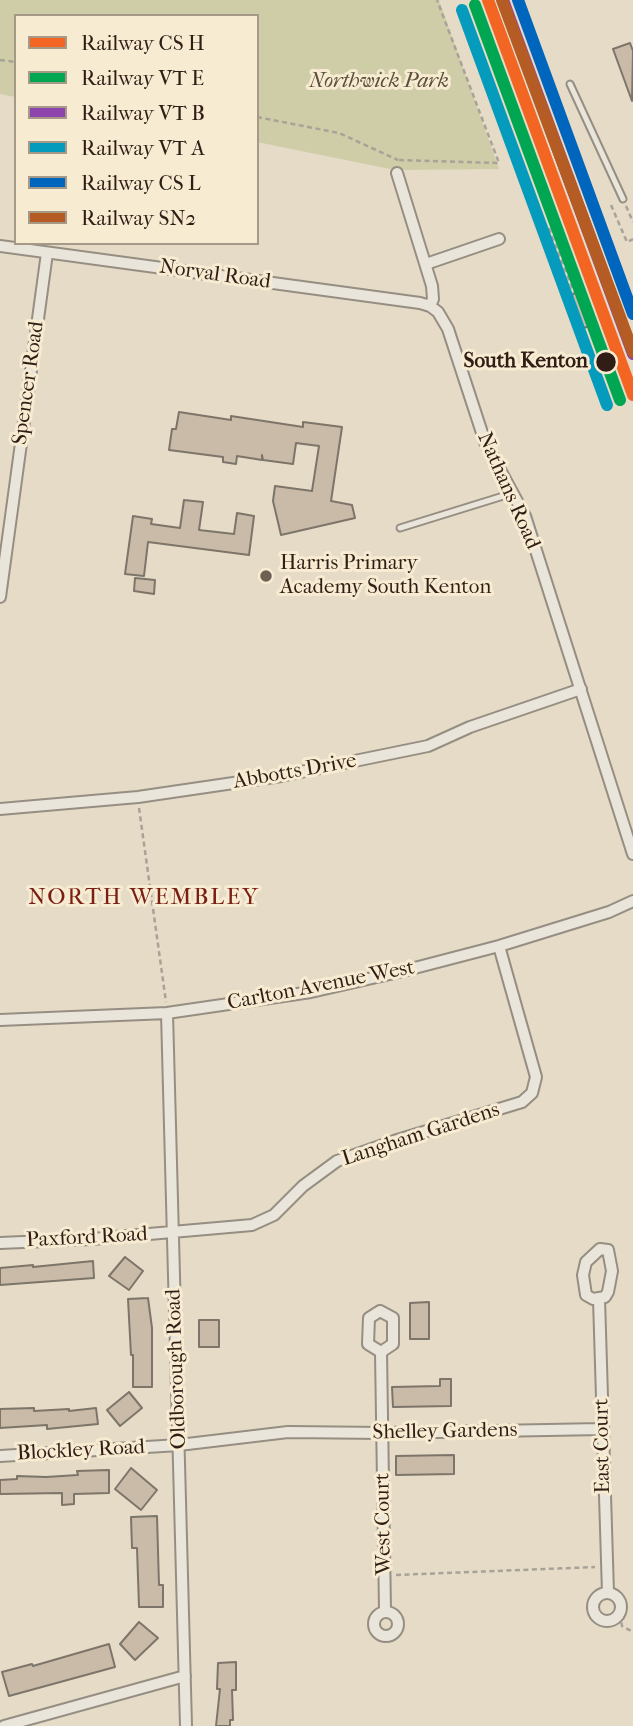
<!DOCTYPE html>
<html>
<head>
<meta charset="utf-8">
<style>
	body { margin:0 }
	#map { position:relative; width:633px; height:1726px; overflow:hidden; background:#e5dbc6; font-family:"IM FELL French Canon",serif }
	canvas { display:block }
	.legend { position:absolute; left:14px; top:14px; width:245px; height:231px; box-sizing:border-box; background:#f7ebd2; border:2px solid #a79987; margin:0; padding:9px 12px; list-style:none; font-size:21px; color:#301e16 }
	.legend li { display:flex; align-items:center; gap:14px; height:35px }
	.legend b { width:35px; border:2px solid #a79987 }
</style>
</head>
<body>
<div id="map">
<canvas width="633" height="1726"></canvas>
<ul class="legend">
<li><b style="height:9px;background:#f26522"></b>Railway CS H</li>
<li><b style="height:9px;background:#00a651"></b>Railway VT E</li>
<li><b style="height:9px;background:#8e44ad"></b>Railway VT B</li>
<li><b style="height:9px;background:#059bbc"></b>Railway VT A</li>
<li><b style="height:9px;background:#0065bd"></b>Railway CS L</li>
<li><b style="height:9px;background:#b55b24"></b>Railway SN2</li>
</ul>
</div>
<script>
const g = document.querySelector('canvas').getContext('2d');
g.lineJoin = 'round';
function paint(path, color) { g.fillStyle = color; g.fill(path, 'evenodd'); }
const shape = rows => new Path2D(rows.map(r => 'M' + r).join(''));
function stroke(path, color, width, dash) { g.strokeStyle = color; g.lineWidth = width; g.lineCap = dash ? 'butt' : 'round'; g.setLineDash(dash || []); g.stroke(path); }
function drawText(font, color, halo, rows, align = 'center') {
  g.font = font + ' "IM FELL French Canon",serif'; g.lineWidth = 6; g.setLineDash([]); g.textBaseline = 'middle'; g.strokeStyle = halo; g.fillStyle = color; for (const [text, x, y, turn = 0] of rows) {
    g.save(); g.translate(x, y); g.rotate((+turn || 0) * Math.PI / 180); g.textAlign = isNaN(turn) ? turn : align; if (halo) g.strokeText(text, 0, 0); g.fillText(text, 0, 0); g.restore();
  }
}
const green = shape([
	[0,0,439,0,499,169,395,170,257,142,257,16,16,16,16,97,0,94]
]);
const building = shape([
	[630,43,633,51,632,101,613,49,630,43],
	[580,291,592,325,581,329,569,296,580,291],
	[179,412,231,420,231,416,303,427,303,422,342,427,331,501,352,505,355,518,281,535,273,501,275,486,312,491,319,446,296,443,293,464,263,460,262,455,262,460,237,456,236,464,223,462,223,457,169,450,172,429,176,429,179,412],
	[184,500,203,502,199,530,234,534,237,513,254,516,249,555,148,542,144,576,125,574,133,516,152,519,151,524,180,528,184,500],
	[135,578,155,580,154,594,134,591,135,578],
	[125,1257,143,1271,129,1290,109,1276,125,1257],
	[93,1261,94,1278,0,1285,0,1268,33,1265,33,1267,93,1261],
	[148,1298,152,1328,152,1387,133,1387,133,1355,131,1355,128,1299,148,1298],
	[429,1302,429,1339,410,1339,410,1303,429,1302],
	[199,1320,219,1320,219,1347,199,1347,199,1320],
	[440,1379,451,1379,451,1406,393,1407,392,1387,440,1386,440,1379],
	[129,1392,142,1408,120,1426,107,1410,129,1392],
	[34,1408,34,1411,69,1409,69,1411,96,1408,98,1424,47,1429,47,1425,0,1428,0,1409,34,1408],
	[454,1455,454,1474,396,1475,396,1456,454,1455],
	[131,1468,157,1490,141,1510,115,1489,131,1468],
	[109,1470,109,1493,74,1494,74,1504,62,1505,62,1493,0,1494,0,1480,17,1479,17,1476,46,1477,78,1475,77,1471,109,1470],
	[157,1516,159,1585,163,1585,163,1607,139,1607,137,1548,132,1548,131,1517,157,1516],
	[139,1622,158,1638,135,1660,120,1644,139,1622],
	[109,1644,115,1667,9,1696,2,1672,32,1664,33,1666,109,1644],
	[236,1662,236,1690,232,1690,233,1720,230,1720,230,1726,216,1726,220,1689,217,1689,218,1663,236,1662]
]);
const path = shape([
	[0,60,16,62],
	[257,117,339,133,398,160],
	[399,160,499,163,437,0],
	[611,205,627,242,633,239],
	[626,206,633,222],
	[549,228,574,293],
	[139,808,166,1002],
	[396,1575,595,1567],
	[620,1614,622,1626,633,1632]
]);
const service = shape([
	[570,84,623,199],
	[400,528,513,493]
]);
const minor = shape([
	[397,173,432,286,433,299,430,306],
	[0,246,420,303,430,306,438,312,448,329,485,442,525,516,633,854],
	[426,264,499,239],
	[0,597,47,253],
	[0,809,138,797,281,776,428,746,470,727,581,689],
	[167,1013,186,1726],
	[0,1020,167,1013,311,992,403,971,499,946,609,912,633,901],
	[0,1243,92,1239,252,1225,274,1215,303,1186,337,1161,394,1141,522,1102,532,1093,536,1077,499,946],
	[600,1249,608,1250,612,1271,608,1292,605,1297,593,1299,586,1295,583,1275,586,1262,600,1249],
	[599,1299,608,1593],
	[380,1311,393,1318,393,1344,381,1352,368,1344,369,1318,380,1311],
	[381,1352,385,1611],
	[0,1456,179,1445,288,1432,383,1433,602,1429],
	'593 1607a14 14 0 1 1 28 0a14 14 0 1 1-28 0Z',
	'374 1624a12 12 0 1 1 24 0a12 12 0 1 1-24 0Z',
	[4,1726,185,1676]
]);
const rail1 = shape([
	[488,0,633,395]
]);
const rail2 = shape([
	[475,5,620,400]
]);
const rail3 = shape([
	[503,0,633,354]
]);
const rail4 = shape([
	[462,10,607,405]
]);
const rail5 = shape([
	[518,0,633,314]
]);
const rail6 = shape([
	[502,0,633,352]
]);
const markers = [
	[606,362,11,"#301e16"],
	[266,576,7,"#6f6054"]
];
const parkNames = [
	["Northwick Park",379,82]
];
const streetNames = [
	["Norval Road",215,275,8],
	["Spencer Road",29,383,-82],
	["Nathans Road",508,491,66],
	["Abbotts Drive",295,772,-10],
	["Carlton Avenue West",321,986,-11],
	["Langham Gardens",421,1135,-18],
	["Paxford Road",87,1238,-3],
	["Oldborough Road",177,1369,-92],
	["Shelley Gardens",445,1432,-1],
	["East Court",603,1446,-91],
	["Blockley Road",81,1451,-3],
	["West Court",384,1524,-91]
];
const stopNames = [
	["South Kenton",588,362]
];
const poiNames = [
	["Harris Primary",280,564],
	["Academy South Kenton",280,588]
];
const neighbourhoodNames = [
	["NORTH WEMBLEY",144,898]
];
paint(green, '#cecda7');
paint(building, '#cabba9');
stroke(building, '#7d756a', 2);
stroke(service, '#968e82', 9);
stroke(minor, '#968e82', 14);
stroke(path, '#a8a299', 2.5, [5, 3.5]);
stroke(service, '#eae5da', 5);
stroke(minor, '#eae5da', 10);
stroke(rail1, '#f26522', 12);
stroke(rail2, '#00a651', 12);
stroke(rail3, '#8e44ad', 12);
stroke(rail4, '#059bbc', 12);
stroke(rail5, '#0065bd', 12);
stroke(rail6, '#b55b24', 12);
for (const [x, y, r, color] of markers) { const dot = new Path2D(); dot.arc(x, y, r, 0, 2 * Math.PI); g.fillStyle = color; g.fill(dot); stroke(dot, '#f7ebd2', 2.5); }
drawText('italic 21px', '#5a4f3a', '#f7ebd2', parkNames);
drawText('21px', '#301e16', '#f7ebd2', streetNames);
drawText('bold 21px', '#301e16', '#f7ebd2', stopNames, 'right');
drawText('21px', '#301e16', '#f7ebd2', poiNames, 'left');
g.letterSpacing = '2px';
drawText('23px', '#7a1f14', '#f7ebd2', neighbourhoodNames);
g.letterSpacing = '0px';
</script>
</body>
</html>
